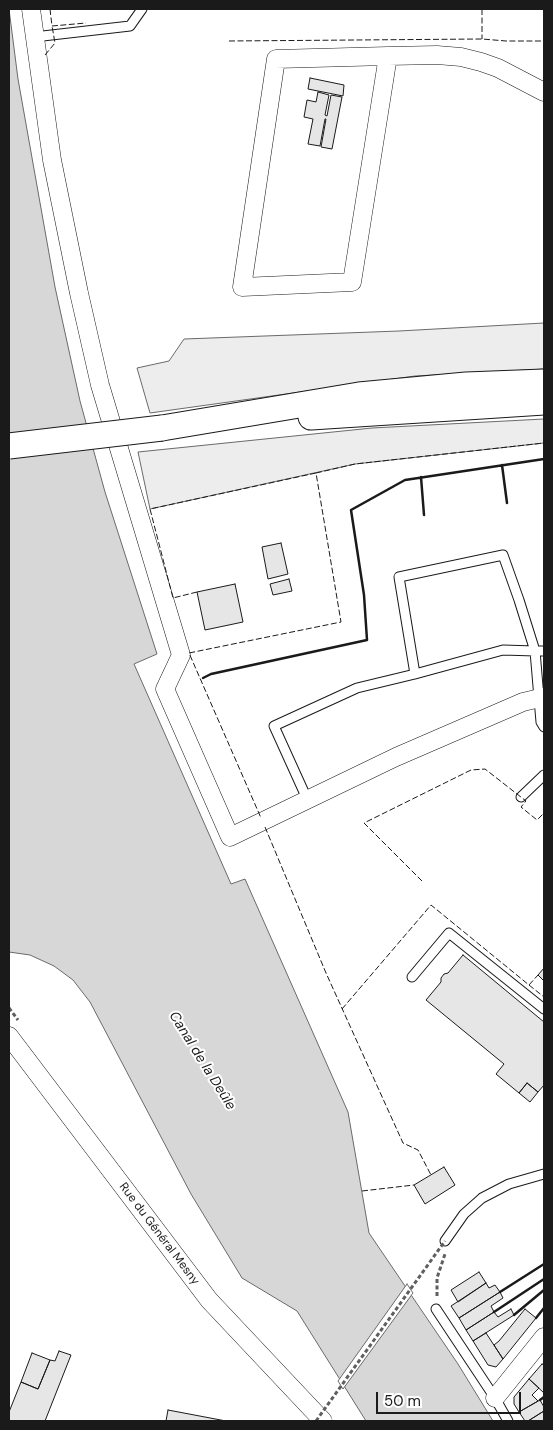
<!DOCTYPE html>
<html>
<head>
<meta charset="utf-8">
<style>
	body { margin:0 }
	#map { position:relative; width:553px; height:1430px; overflow:hidden; background:#fff; font-family:"DM Sans",sans-serif }
	canvas { display:block }
	.frame { position:absolute; inset:0; border:10px solid #1a1a1a; pointer-events:none }
	.scale { position:absolute; left:376px; top:1392px; width:145px; height:22px; box-sizing:border-box; border:2px solid #1a1a1a; border-top:0; padding-left:6px; font-size:15px; line-height:18px; white-space:nowrap; color:#1a1a1a; -webkit-text-stroke:4px #fff; paint-order:stroke }
</style>
</head>
<body>
<div id="map">
<canvas width="553" height="1430"></canvas>
<div class="frame"></div>
<div class="scale">50 m</div>
</div>
<script>
const g = document.querySelector('canvas').getContext('2d');
g.lineJoin = 'round';
function paint(path, color) { g.fillStyle = color; g.fill(path, 'evenodd'); }
const shape = rows => new Path2D(rows.map(r => 'M' + r).join(''));
function stroke(path, color, width, dash) { g.strokeStyle = color; g.lineWidth = width; g.lineCap = dash ? 'butt' : 'round'; g.setLineDash(dash || []); g.stroke(path); }
function drawText(font, color, halo, rows, align = 'center') {
  g.font = font + ' "DM Sans",sans-serif'; g.lineWidth = 4; g.setLineDash([]); g.textBaseline = 'middle'; g.strokeStyle = halo; g.fillStyle = color; for (const [text, x, y, turn = 0] of rows) {
    g.save(); g.translate(x, y); g.rotate((+turn || 0) * Math.PI / 180); g.textAlign = isNaN(turn) ? turn : align; if (halo) g.strokeText(text, 0, 0); g.fillText(text, 0, 0); g.restore();
  }
}
const built = shape([
	[544,323,544,369,415,376,150,413,137,368,169,361,184,339,399,331,544,323],
	[544,419,544,443,355,464,150,509,138,452,372,428,544,419]
]);
const water = shape([
	[9,9,18,79,55,287,80,401,105,492,157,654,134,664,231,884,245,879,348,1112,369,1233,458,1364,493,1421,366,1421,297,1311,242,1278,191,1194,90,1002,73,980,54,966,30,955,9,952,9,9]
]);
const pier = shape([
	[407,1284,413,1293,343,1389,338,1381,407,1284]
]);
const building = shape([
	[310,78,344,85,343,96,308,89,310,78],
	[318,92,329,95,325,115,327,116,331,95,342,97,332,149,321,147,326,119,325,119,320,146,308,144,313,119,304,117,307,100,316,102,318,92],
	[281,543,288,574,268,579,262,547,281,543],
	[289,579,292,591,273,595,270,584,289,579],
	[235,584,243,622,205,630,197,592,235,584],
	[463,955,544,1022,544,1085,538,1092,527,1083,519,1093,496,1074,504,1064,426,1000,441,982,441,978,444,974,448,973,463,955],
	[544,968,544,981,538,975,544,968],
	[527,1083,538,1092,530,1102,519,1093,527,1083],
	[444,1167,455,1185,425,1204,414,1185,444,1167],
	[479,1272,486,1283,458,1302,451,1290,479,1272],
	[486,1283,489,1288,495,1285,500,1292,459,1318,451,1306,486,1283],
	[500,1292,503,1298,491,1306,494,1312,466,1330,459,1318,500,1292],
	[511,1309,514,1315,473,1341,466,1330,494,1312,498,1317,511,1309],
	[525,1309,536,1318,503,1359,494,1345,499,1341,525,1309],
	[486,1333,503,1359,496,1367,488,1365,473,1341,486,1333],
	[59,1351,71,1355,45,1421,9,1421,9,1412,21,1382,38,1389,50,1360,55,1361,59,1351],
	[32,1353,50,1360,38,1389,21,1382,32,1353],
	[542,1364,544,1365,544,1393,529,1379,542,1364],
	[529,1379,539,1388,532,1395,538,1401,519,1412,514,1404,514,1397,529,1379],
	[540,1400,544,1407,544,1411,528,1421,525,1421,519,1412,540,1400],
	[168,1410,226,1421,166,1421,168,1410],
	[544,1411,544,1421,528,1421,544,1411]
]);
const path = shape([
	[9,1008,18,1020],
	[437,1296,437,1278,445,1254]
]);
const lane = shape([
	[34,37,130,26,142,9],
	[544,651,535,651,503,650,415,674,399,577,503,555,519,600,535,651,541,722,544,727],
	[521,797,544,775],
	[308,801,274,726,357,688,415,674],
	[412,977,449,933,544,1009],
	[445,1241,464,1214,482,1198,509,1184,544,1174],
	[436,1309,495,1398,508,1421]
]);
const street = shape([
	[31,9,52,160,79,293,100,385,181,655,165,689,230,837,396,757,523,702,544,697],
	[388,56,352,282,242,287,276,59,388,56],
	[388,56,437,55,461,57,481,62,498,68,544,92],
	[9,1036,209,1300,323,1421],
	[495,1398,544,1337]
]);
const secondary = shape([
	[311,417,544,402],
	[162,428,359,395,466,385,544,382]
]);
const pathBridge = shape([
	[316,1421,445,1241]
]);
const secondaryBridge = shape([
	[9,446,162,428]
]);
const fence = shape([
	[50,9,52,26,86,23],
	[482,9,482,39],
	[229,41,482,39,506,41,544,41],
	[45,55,55,43,52,26],
	[316,473,355,464,544,443],
	[197,592,173,598,150,509,316,473,341,622,189,653,261,818],
	[265,827,326,973,403,1143,418,1150,431,1175],
	[422,881,364,823,471,770,485,769,526,801,521,807,537,820,543,814,544,815],
	[529,985,544,997],
	[342,1009,431,905,529,985,538,975],
	[362,1191,414,1185]
]);
const wall = shape([
	[502,465,507,503],
	[421,477,424,515],
	[203,678,211,674,367,640,364,595,351,510,405,480,544,459],
	[500,1292,544,1264],
	[494,1312,544,1279],
	[514,1315,544,1290],
	[536,1318,544,1308],
	[540,1400,544,1397]
]);
const streetNames = [
	["Rue du Général Mesny",159,1234,53]
];
const waterNames = [
	["Canal de la Deûle",202,1061,58]
];
paint(built, '#ededed');
stroke(built, '#6a6a6a', 1);
paint(water, '#d7d7d7');
stroke(water, '#6a6a6a', 1);
paint(pier, '#fff');
stroke(pier, '#6a6a6a', 1);
paint(building, '#e6e6e6');
stroke(building, '#1a1a1a', 1);
stroke(lane, '#1a1a1a', 11);
stroke(street, '#1a1a1a', 19);
stroke(secondary, '#1a1a1a', 27);
stroke(path, '#5f5f5f', 3, [4, 2.5]);
stroke(lane, '#fff', 9);
stroke(street, '#fff', 18);
stroke(secondary, '#fff', 25);
stroke(secondaryBridge, '#1a1a1a', 27, []);
stroke(pathBridge, '#5f5f5f', 3, [4, 2.5]);
stroke(secondaryBridge, '#fff', 25);
stroke(fence, '#1a1a1a', 1, [6, 2.5]);
stroke(wall, '#1a1a1a', 2.5);
drawText('12px', '#1a1a1a', '#fff', streetNames);
drawText('italic 14px', '#1a1a1a', '#fff', waterNames);
</script>
</body>
</html>
